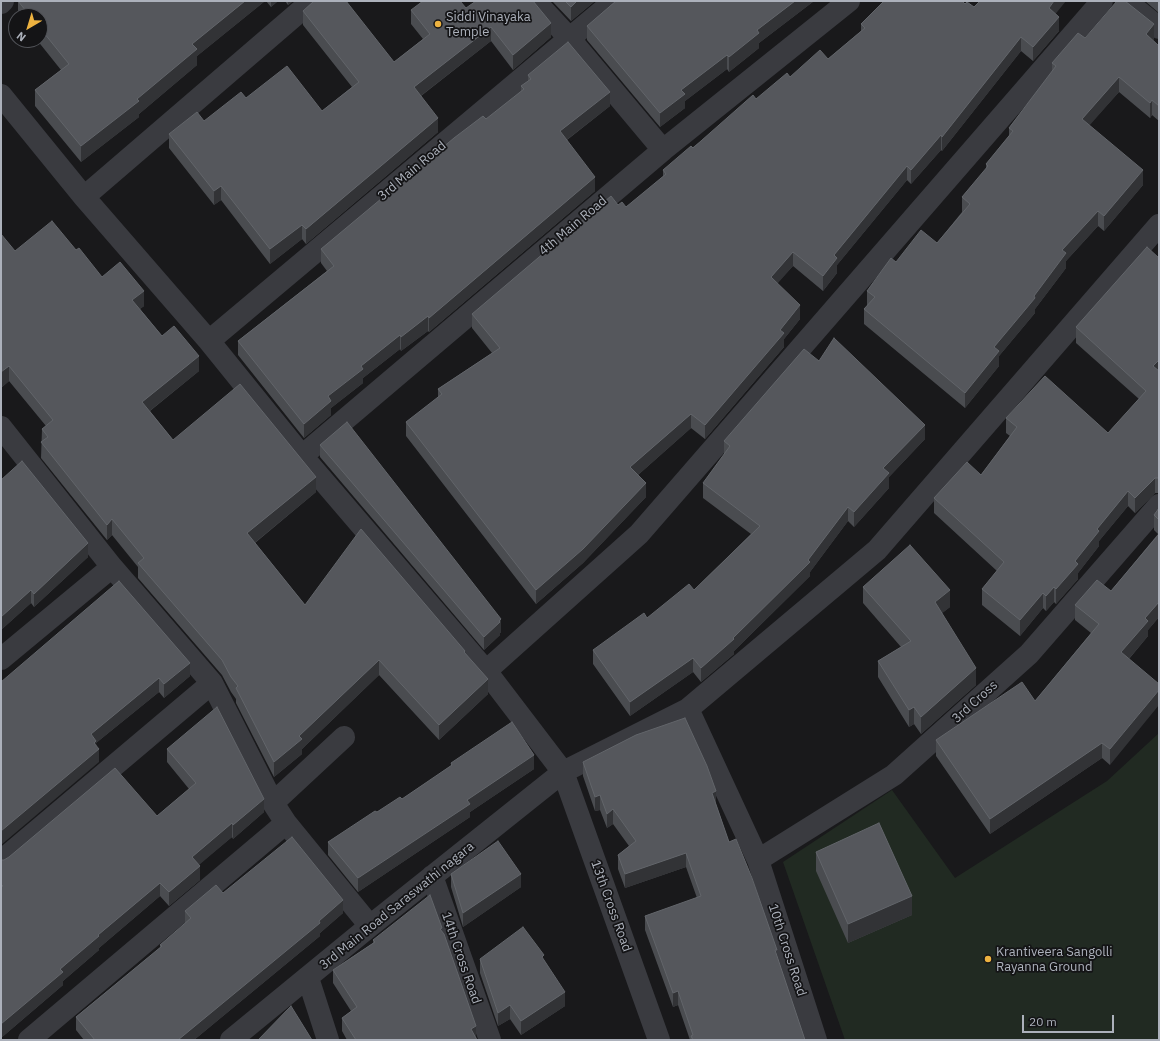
<!DOCTYPE html>
<html>
<head>
<meta charset="utf-8">
<style>
	body { margin:0 }
	#map { position:relative; width:1160px; height:1041px; overflow:hidden; background:#19191b; font-family:"IBM Plex Sans",sans-serif }
	canvas { display:block }
	.frame { position:absolute; inset:0; border:2px solid #acb1bb; pointer-events:none }
	.north { position:absolute; left:8px; top:8px; width:40px; height:40px; box-sizing:border-box; background:#141416; border:1px solid #515358; border-radius:50%; rotate:218deg; font-size:11px; font-weight:700; line-height:16px; text-align:center; color:#acb1bb }
	.north::after { content:''; display:block; margin:auto; width:14px; height:18px; background:#edb240; clip-path:polygon(50% 0,100% 100%,50% 72%,0 100%) }
	.scale { position:absolute; left:1022px; top:1015px; width:92px; height:18px; box-sizing:border-box; border:2px solid #acb1bb; border-top:0; padding-left:5px; font-size:12px; line-height:14px; white-space:nowrap; color:#acb1bb; -webkit-text-stroke:3px #141416; paint-order:stroke }
</style>
</head>
<body>
<div id="map">
<canvas width="1160" height="1041"></canvas>
<div class="frame"></div>
<div class="north">N</div>
<div class="scale">20 m</div>
</div>
<script>
const g = document.querySelector('canvas').getContext('2d');
g.lineJoin = 'round';
function paint(path, color) { g.fillStyle = color; g.fill(path, 'evenodd'); }
const shape = rows => new Path2D(rows.map(r => 'M' + r).join(''));
function stroke(path, color, width, dash) { g.strokeStyle = color; g.lineWidth = width; g.lineCap = dash ? 'butt' : 'round'; g.setLineDash(dash || []); g.stroke(path); }
function drawText(font, color, halo, rows, align = 'center') {
  g.font = font + ' "IBM Plex Sans",sans-serif'; g.lineWidth = 3.5; g.setLineDash([]); g.textBaseline = 'middle'; g.strokeStyle = halo; g.fillStyle = color; for (const [text, x, y, turn = 0] of rows) {
    g.save(); g.translate(x, y); g.rotate((+turn || 0) * Math.PI / 180); g.textAlign = isNaN(turn) ? turn : align; if (halo) g.strokeText(text, 0, 0); g.fillText(text, 0, 0); g.restore();
  }
}
const green = shape([
	[1159,733,1159,1040,845,1040,783,862,892,790,955,878,1107,781]
]);
const minor = shape([
	[535,1,570,39,663,150],
	[1126,1,1159,28],
	[1,3,3,1],
	[1,95,84,197,209,341,302,456,486,671,563,772,659,1040],
	[84,197,312,1],
	[209,341,614,1],
	[1,427,112,567,212,683,273,803,286,823,370,926],
	[302,456,663,150,849,1],
	[1,659,112,567],
	[486,671,639,534,1102,1],
	[688,709,758,860,816,1040],
	[273,803,344,737],
	[758,860,894,775,1029,654,1159,505],
	[1,861,212,683],
	[432,876,490,1040],
	[308,978,328,1040],
	[29,1040,286,823],
	[231,1040,370,926,563,772,688,709,877,550,1159,225]
]);
const wall = shape([
	[18,1,265,1,197,56,197,65,139,114,139,117,81,162,35,106,35,90,61,70,37,40,40,40,40,16,18,16],
	[266,1,278,1,271,7],
	[285,1,293,1,288,5],
	[552,1,595,1,571,21],
	[616,1,814,1,759,43,759,48,729,72,727,69,685,101,685,108,660,127,587,40,587,26],
	[1145,1,1159,1,1159,13],
	[965,4,974,7,1056,14,1059,31,1033,61,1021,51,942,151,941,150,911,184,907,180,837,265,837,273,823,291,793,266,777,283,800,319,784,339,784,347,705,439,691,428,638,475,646,497,583,563,536,604,406,436,406,422,438,398,438,389,492,353,472,328,472,314,618,205,626,207,663,177,663,170,756,99,790,77,828,59,861,31,861,24],
	[466,8,551,37,513,70,491,41,421,96,438,132,306,244,302,239,270,264,221,200,214,205,169,148,169,134,204,121,246,98,322,111,352,87,303,25,303,11,394,62,423,39,411,24,411,10],
	[1085,38,1154,39,1153,40,1159,46,1159,121,1152,115,1150,118,1119,92,1089,125,1143,185,1104,231,1098,226,1066,261,1066,268,1035,309,1035,313,999,356,999,366,965,408,864,324,864,309,867,306,867,291,896,262,937,243,962,212,962,197,986,169,986,164,1009,136,1009,128,1052,72,1052,63],
	[528,75,610,106,567,140,595,191,429,332,428,331,401,351,400,349,363,378,363,383,331,408,331,415,304,438,238,355,238,341,327,271,321,263,321,249,521,92,521,86,528,81],
	[76,250,102,277,144,306,140,309,162,336,199,371,150,411,173,440,316,492,255,543,305,605,465,654,488,694,439,740,379,675,302,749,302,754,274,777,236,703,236,699,231,692,222,675,138,578,138,567,112,535,107,540,41,458,42,429,46,426,9,381,1,388,15,251],
	[1159,258,1159,493,1155,493,1135,513,1128,506,1099,541,1099,546,1078,573,1078,579,1056,604,1054,602,1046,611,1043,608,1020,636,982,605,982,589,997,571,934,513,934,498,981,475,1010,436,1006,433,1006,418,1108,433,1139,399,1076,343,1076,327],
	[819,361,925,439,889,477,889,488,854,527,848,521,810,572,810,576,734,651,734,654,701,682,693,672,630,716,593,664,593,650,694,590,751,534,703,498,703,483,724,455,724,441],
	[320,445,501,632,500,633,500,635,484,650,320,457],
	[1,480,88,557,34,607,31,603,1,630],
	[1159,508,1159,617,1148,630,1148,636,1129,659,1110,765,1102,758,990,834,936,756,936,740,1035,701,1091,633,1075,620,1075,605,1111,591,1158,534,1154,530,1154,515],
	[863,587,950,607,942,613,976,685,921,734,914,724,909,727,878,677,878,661,901,647,863,603],
	[190,676,164,698,159,692,96,743,99,762,1,682],
	[167,749,264,812,233,839,232,837,198,865,200,880,169,906,160,896,99,948,99,950,63,981,63,985,1,1038,1,860,4,860,157,816,189,789,167,762],
	[583,762,716,804,729,842,777,955,805,1040,690,1040,678,1005,673,1007,645,930,645,916,697,898,686,867,625,888,618,869,618,855,629,846,613,824,607,828,600,810,595,811,583,776],
	[451,763,534,769,470,812,470,817,358,892,328,855,328,842,377,812,402,799,451,766],
	[816,852,912,915,848,943,816,871],
	[451,874,521,887,463,927,451,887],
	[223,893,343,913,320,933,320,936,194,1040,84,1040,76,1030,76,1017,160,948,160,945,185,924,185,911],
	[442,931,477,1040,347,1040,342,1031,342,1018,351,1011,333,983,333,970,373,943,373,940],
	[480,959,544,960,565,1006,521,1035,510,1019,498,1026,480,973]
]);
const shadedWall = shape([
	[245,1,265,1,197,56,197,65,139,114,139,117,81,162,81,146,137,99,192,44],
	[271,1,278,1,271,7],
	[288,1,293,1,288,5],
	[577,1,595,1,571,21,571,7],
	[795,1,814,1,759,43,759,48,729,72,729,57,757,30],
	[1054,1,1066,1,1049,22,1049,8],
	[1059,17,1059,31,1033,61,1033,47],
	[551,23,551,37,513,70,513,55],
	[1154,24,1154,39,1146,49,1146,34],
	[491,27,491,41,414,101,414,87],
	[1021,37,1021,51,942,151,942,137],
	[727,55,727,69,685,101,685,108,660,127,660,113,681,90],
	[1119,77,1119,92,1082,134,1082,119],
	[610,92,610,106,560,145,560,131],
	[1152,100,1152,115,1150,118,1150,103],
	[438,118,438,132,306,244,306,229],
	[941,135,941,150,911,184,911,170],
	[907,166,907,180,837,265,837,273,823,291,823,276,834,255],
	[1143,170,1143,185,1104,231,1104,216],
	[595,177,595,191,429,332,429,318],
	[221,186,221,200,214,205,214,191],
	[1098,211,1098,226,1066,261,1066,268,1035,309,1035,313,999,356,999,366,965,408,965,393,994,347,1034,296,1062,250],
	[302,225,302,239,270,264,270,249],
	[793,252,793,266,771,291,771,277],
	[144,291,144,306,132,315,132,300],
	[800,305,800,319,784,339,784,347,705,439,705,425],
	[428,316,428,331,401,351,401,337],
	[400,335,400,349,363,378,363,383,331,408,331,415,304,438,304,424,328,396,361,366],
	[199,356,199,371,142,417,142,402],
	[1159,360,1159,375,1153,366],
	[9,366,9,381,1,388,1,372],
	[691,414,691,428,630,482,630,467],
	[925,425,925,439,889,477,889,488,854,527,854,512,883,468],
	[316,477,316,492,247,549,247,533],
	[1155,478,1155,493,1135,513,1135,498],
	[646,483,646,497,583,563,536,604,536,590],
	[1128,491,1128,506,1099,541,1099,546,1078,573,1078,579,1056,604,1056,589,1097,529],
	[848,507,848,521,810,572,810,576,734,651,734,654,701,682,701,668,808,560],
	[112,519,112,535,107,540,107,525],
	[88,543,88,557,34,607,34,594],
	[1054,587,1054,602,1046,611,1046,596],
	[31,590,31,603,1,630,1,617],
	[950,590,950,607,935,619,935,602],
	[1043,593,1043,608,1020,636,1020,620],
	[1159,602,1159,617,1148,630,1148,636,1121,668,1121,652,1145,618],
	[501,619,501,632,500,633,500,635,484,650,484,637],
	[693,658,693,672,630,716,630,702],
	[379,660,379,675,302,749,302,754,274,777,274,762,299,736],
	[190,663,190,676,164,698,164,684],
	[976,668,976,685,921,734,921,717],
	[159,678,159,692,96,743,96,751,99,749,99,762,1,845,1,831,91,734],
	[488,679,488,694,439,740,439,725],
	[1159,690,1159,705,1110,765,1110,749],
	[914,707,914,724,909,727,909,710],
	[1102,743,1102,758,990,834,990,819],
	[534,755,534,769,470,812,470,817,358,892,358,878,467,800],
	[716,791,716,805,712,793],
	[600,795,600,810,595,811,595,797],
	[264,799,264,812,233,839,233,825],
	[613,809,613,824,607,828,607,814],
	[232,823,232,837,192,871,192,857],
	[686,853,686,867,625,888,625,874],
	[200,866,200,880,169,906,169,892],
	[521,874,521,887,463,927,463,913],
	[160,883,160,896,99,948,99,950,63,981,63,985,1,1038,1,1024,98,935],
	[912,896,912,915,848,943,848,924],
	[343,900,343,913,320,933,320,936,194,1040,178,1040],
	[678,991,678,1005,673,1007,673,993],
	[565,992,565,1006,521,1035,521,1021],
	[510,1005,510,1019,498,1026,498,1013],
	[476,1026,476,1039,471,1029]
]);
const building = shape([
	[18,1,245,1,192,44,197,49,137,99,139,101,81,146,35,90,69,64,40,28,40,16,30,16,18,1],
	[314,1,326,1,327,2,328,1,346,1,394,62,430,34,411,10,423,1,460,1,466,8,476,1,533,1,551,23,513,55,491,27,414,87,438,118,306,229,302,225,270,249,221,186,214,191,169,134,197,112,204,121,241,92,246,98,287,66,322,111,359,82,303,11,314,1],
	[565,1,577,1,571,7,565,1],
	[616,1,795,1,757,30,759,33,729,57,727,55,681,90,685,94,660,113,587,26,616,1],
	[884,1,962,1,965,4,967,2,974,7,980,1,1054,1,1049,8,1059,17,1033,47,1021,37,942,137,941,135,911,170,907,166,834,255,837,258,823,276,793,252,771,277,800,305,780,330,784,333,705,425,691,414,630,467,646,483,583,549,536,590,406,422,442,394,438,389,500,348,472,314,611,196,618,205,622,202,626,207,666,174,663,170,691,146,693,148,753,95,756,99,787,73,790,77,820,50,828,59,865,28,861,24,884,1],
	[1117,1,1125,1,1154,24,1146,34,1159,46,1159,106,1152,100,1150,103,1119,77,1082,119,1143,170,1104,216,1098,211,1062,250,1066,253,1034,296,1035,298,994,347,999,351,965,393,864,309,875,297,867,291,891,258,896,262,921,230,937,243,970,204,962,197,988,166,986,164,1013,131,1009,128,1056,66,1052,63,1078,33,1085,38,1117,1],
	[568,42,610,92,560,131,595,177,429,318,428,316,401,337,400,335,361,366,363,369,328,396,331,401,304,424,238,341,334,266,321,249,454,138,483,116,486,119,524,89,521,86,531,79,528,75,568,42],
	[52,221,76,250,79,248,102,277,120,262,144,291,132,300,162,336,174,326,199,356,142,402,173,440,240,384,316,477,247,533,305,605,361,529,465,651,464,652,488,679,439,725,379,660,299,736,302,739,274,762,236,688,238,686,231,677,222,660,138,563,144,558,112,519,107,525,41,442,48,437,42,429,53,420,9,366,1,372,1,234,15,251,52,221],
	[1147,247,1159,258,1159,360,1153,366,1159,371,1159,478,1155,478,1135,498,1128,491,1097,529,1099,531,1075,561,1078,564,1056,589,1054,587,1046,596,1043,593,1020,620,982,589,1004,562,934,498,967,462,981,475,1017,427,1006,418,1045,376,1108,433,1146,391,1076,327,1147,247],
	[834,338,925,425,883,468,889,473,854,512,848,507,808,560,810,562,733,638,734,639,701,668,693,658,630,702,593,650,644,613,647,618,689,584,694,590,760,526,703,483,730,446,724,441,804,349,819,361,834,338],
	[347,422,501,619,499,621,500,622,484,637,320,445,347,422],
	[22,461,88,543,34,594,31,590,1,617,1,480,22,461],
	[1159,508,1159,520,1154,515,1159,508],
	[1159,534,1159,602,1145,618,1148,621,1121,652,1159,684,1159,690,1110,749,1102,743,990,819,936,740,1022,682,1035,701,1099,624,1075,605,1097,580,1111,591,1159,534],
	[910,545,950,590,935,602,976,668,921,717,914,707,909,710,878,661,911,641,863,587,910,545],
	[119,581,190,663,164,684,159,678,91,734,96,741,94,743,99,749,1,831,1,682,119,581],
	[217,707,264,799,233,825,232,823,192,857,200,866,169,892,160,883,98,935,99,936,60,969,63,972,1,1024,1,887,3,886,1,884,1,860,4,860,9,857,115,768,157,816,196,783,167,749,217,707],
	[685,718,707,766,716,791,712,793,729,842,736,839,752,878,777,950,775,950,805,1040,693,1040,691,1036,693,1035,678,991,673,993,645,916,701,896,686,853,625,874,618,855,636,841,613,809,607,814,600,795,595,797,583,762,636,735,685,718],
	[512,722,534,755,467,800,470,804,358,878,328,842,375,811,377,812,400,797,402,799,452,765,451,763,512,722],
	[879,823,912,896,848,924,816,852,879,823],
	[292,837,343,900,319,921,320,923,178,1040,95,1040,76,1017,162,946,160,945,191,918,185,911,216,885,223,893,292,837],
	[498,841,521,874,463,913,451,874,498,841],
	[430,895,442,928,440,929,444,934,476,1026,471,1029,477,1040,356,1040,342,1018,357,1007,333,970,375,942,373,940,430,895],
	[523,927,544,955,542,957,565,992,521,1021,510,1005,498,1013,480,959,523,927],
	[291,1006,312,1040,258,1040,291,1006]
]);
const markers = [
	[438,24,4,"#edb240"],
	[988,959,4,"#edb240"]
];
const poiNames = [
	["Siddi Vinayaka",446,17],
	["Temple",446,32],
	["Krantiveera Sangolli",996,952],
	["Rayanna Ground",996,967]
];
const streetNames = [
	["3rd Main Road",412,171,-40],
	["4th Main Road",573,226,-40],
	["3rd Cross",975,702,-42],
	["3rd Main Road Saraswathi nagara",397,906,-39],
	["13th Cross Road",611,906,70],
	["10th Cross Road",787,950,72],
	["14th Cross Road",461,958,71]
];
paint(green, '#212a22');
stroke(minor, '#3a3b40', 22);
paint(wall, '#4a4c50');
paint(shadedWall, '#323336');
paint(building, '#55575c');
stroke(building, '#62656a', 1);
for (const [x, y, r, color] of markers) { const dot = new Path2D(); dot.arc(x, y, r, 0, 2 * Math.PI); g.fillStyle = color; g.fill(dot); stroke(dot, '#141416', 1.5); }
drawText('13px', '#acb1bb', '#141416', poiNames, 'left');
drawText('13px', '#acb1bb', '#141416', streetNames);
</script>
</body>
</html>
